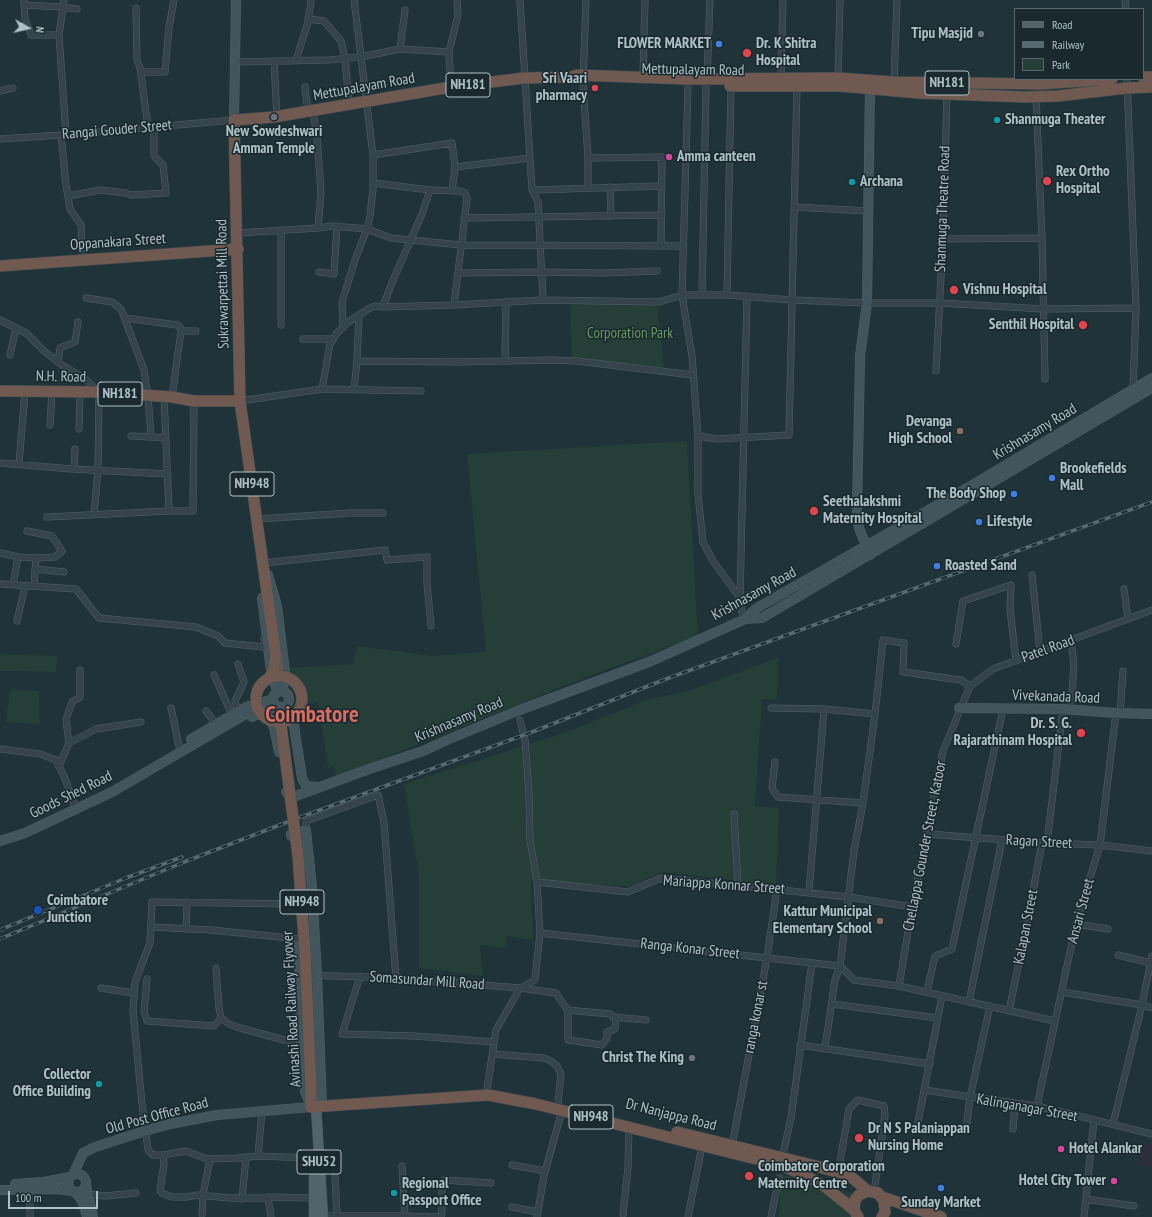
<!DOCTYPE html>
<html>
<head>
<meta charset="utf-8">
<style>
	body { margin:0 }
	#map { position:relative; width:1152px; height:1217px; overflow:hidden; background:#203339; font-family:"PT Sans Narrow",sans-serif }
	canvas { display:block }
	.legend { position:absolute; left:1014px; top:8px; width:130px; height:72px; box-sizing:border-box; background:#19292e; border:1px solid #55656b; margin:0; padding:5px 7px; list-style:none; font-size:12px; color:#afc0c6 }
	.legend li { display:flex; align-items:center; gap:8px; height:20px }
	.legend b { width:20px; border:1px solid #55656b }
	.north { position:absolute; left:8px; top:8px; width:40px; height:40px; -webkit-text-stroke:3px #19292e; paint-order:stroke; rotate:98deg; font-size:11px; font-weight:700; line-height:16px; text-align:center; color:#afc0c6 }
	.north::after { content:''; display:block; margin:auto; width:14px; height:18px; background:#afc0c6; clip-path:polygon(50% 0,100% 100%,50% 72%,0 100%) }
	.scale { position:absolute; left:8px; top:1191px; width:90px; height:18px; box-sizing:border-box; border:2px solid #afc0c6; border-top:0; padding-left:5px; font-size:12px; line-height:14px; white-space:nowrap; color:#afc0c6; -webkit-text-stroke:3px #19292e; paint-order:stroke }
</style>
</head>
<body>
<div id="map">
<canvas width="1152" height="1217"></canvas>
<ul class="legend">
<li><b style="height:5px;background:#52646a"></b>Road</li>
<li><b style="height:5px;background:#566a71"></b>Railway</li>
<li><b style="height:11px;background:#253e37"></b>Park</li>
</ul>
<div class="north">N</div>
<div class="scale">100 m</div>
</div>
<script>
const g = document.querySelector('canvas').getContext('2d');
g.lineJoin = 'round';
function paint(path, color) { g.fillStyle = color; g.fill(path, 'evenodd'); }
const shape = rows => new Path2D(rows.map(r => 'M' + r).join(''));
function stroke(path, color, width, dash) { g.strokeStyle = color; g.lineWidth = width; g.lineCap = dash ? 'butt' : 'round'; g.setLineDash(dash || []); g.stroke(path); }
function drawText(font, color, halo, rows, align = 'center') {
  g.font = font + ' "PT Sans Narrow",sans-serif'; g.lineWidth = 3; g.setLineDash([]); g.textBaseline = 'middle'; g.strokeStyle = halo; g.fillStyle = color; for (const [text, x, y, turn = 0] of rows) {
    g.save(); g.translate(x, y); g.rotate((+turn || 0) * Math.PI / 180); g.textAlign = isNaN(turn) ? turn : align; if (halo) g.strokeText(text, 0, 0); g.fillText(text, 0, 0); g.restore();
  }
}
const medical = shape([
	[1141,1143,1152,1144,1152,1167,1138,1166]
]);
const green = shape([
	[570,304,657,304,664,368,572,358],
	[687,441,698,636,587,677,336,777,334,766,328,768,318,702,310,704,303,684,292,674,292,671,288,668,352,664,357,646,432,656,486,652,467,454],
	[0,654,57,656,56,672,0,671],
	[778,658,777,699,762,699,755,806,779,808,776,885,662,872,629,887,531,880,533,940,506,936,507,948,480,945,483,976,419,968,419,875,404,784,564,733,649,699,685,692],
	[10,689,39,691,40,724,6,722],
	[781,1174,856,1194,857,1217,779,1217]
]);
const street = shape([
	[24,0,25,19,31,35,59,35],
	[64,0,59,35,66,134],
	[520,0,532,190,538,202,543,300],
	[586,0,583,84,588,158,588,188],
	[1125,0,1126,9],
	[24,5,62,7,77,9],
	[136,8,137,59,140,68,148,127],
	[405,10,400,49,449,52],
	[308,19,324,21,341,41,345,58,349,104],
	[296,60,308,22,311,0],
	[274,61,277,117],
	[235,62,329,60,361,57,400,49],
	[141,72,165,72,169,27,174,0],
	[643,77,645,0],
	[781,78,783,0],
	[838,78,840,0],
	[707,79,710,0],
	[1127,79,1136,308,1133,390],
	[894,82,897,0],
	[688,86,682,295,692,356,698,436,698,495,703,542,713,561,740,598],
	[305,87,308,112],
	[451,87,449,52,458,15,457,0],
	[0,91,13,88],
	[1036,96,1042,238,1045,379],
	[313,111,317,136,321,193,318,228],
	[61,135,66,185,70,209,81,225,83,260],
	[0,139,61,135,234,120],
	[373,155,452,143,455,167,530,158],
	[588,158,662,157,661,245],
	[373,183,430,190,460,191,465,193,467,199,454,305],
	[610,187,611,216],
	[532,190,662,186],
	[452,191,455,167],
	[68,196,100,190,126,193,131,195,166,193,163,165,154,156,154,127],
	[795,207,868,211],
	[464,218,662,215],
	[281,230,281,325],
	[238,233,318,228,332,226,367,229,391,238,461,245,683,246],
	[943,239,1042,238],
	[319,272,334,274,337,226],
	[458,273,542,272,602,273,657,271],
	[702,295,706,86],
	[727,295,731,86],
	[86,298,112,302,121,309,144,370,148,396,151,437,166,438],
	[383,307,454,305,543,300,659,302,682,295,727,295,792,300,867,303,940,303,1043,309,1136,308],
	[125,318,177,325,180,327,181,331,172,397],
	[0,320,26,333,44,351,62,365,85,379,99,392,98,470,94,514],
	[343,328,342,302,355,260,367,229,370,216,373,189,373,155,354,0],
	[181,331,196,331],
	[303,339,333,339],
	[10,355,16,328],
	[505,360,506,302],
	[357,361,359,315],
	[58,362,60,348,75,342,78,322],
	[936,371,943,239,947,94],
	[322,389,330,344,337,333,347,323,368,309,375,306,383,307,391,285,422,214,430,190],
	[354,389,357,361,458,362,552,360,577,361,693,375],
	[164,397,169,511],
	[240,401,322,389,421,391],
	[50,425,52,392],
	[79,429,80,392],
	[131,436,151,437],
	[698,436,716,439,789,435,797,86],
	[0,463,72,469,168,474],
	[19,464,25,392],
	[74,469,75,449],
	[47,517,169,511,193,511,194,401],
	[257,519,350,513,383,513],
	[0,553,18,557,36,558,55,557,62,551,52,536,27,531],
	[264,563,385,550,387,560,427,557,427,584,431,626],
	[35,569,64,572],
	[1032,575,1040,652],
	[0,584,76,589,99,618,196,627,218,636,225,643,263,647,265,641,264,639],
	[13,585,18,557],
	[34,586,36,558],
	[1124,589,1128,619],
	[743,620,740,598,747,296],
	[17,621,25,586],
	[1071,641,1074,663,1071,710],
	[956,644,963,601,1011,585,1010,609,1016,661],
	[238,664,244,682,235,701,238,711],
	[214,675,232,715],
	[171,708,179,746],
	[771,708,824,709,875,714],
	[206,711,216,724],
	[1120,714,1123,671],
	[520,720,525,740,529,793,530,840,537,882,540,933,535,980,520,988],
	[69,743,96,729,141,722],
	[0,749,40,754,56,760,64,776,76,809],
	[775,762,772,788,778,797,863,803],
	[59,766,69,743,66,720,72,702,80,697,80,670],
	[734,814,738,885],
	[306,830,306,821,378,795,384,822,396,978],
	[927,834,1047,843,1100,845,1152,851],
	[1047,843,1063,709],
	[537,882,628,892,661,878,849,897,912,907],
	[809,892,824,709],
	[1076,924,1108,929],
	[151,927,211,930,299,939],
	[186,929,187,902],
	[540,933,840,966],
	[1118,955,1151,963],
	[840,966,854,980,899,986,1055,1021],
	[216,968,219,1008,221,1018,229,1024,240,1028,284,1040,301,1042],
	[304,975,396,978,520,988,556,993,568,1011,568,1040,602,1045,607,1038,607,1032,615,1029,616,1019,610,1014,567,1010],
	[360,976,342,1034,415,1036,494,1042],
	[147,979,144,1012,147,1021,214,1026,221,1018],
	[899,986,912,907,943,751,970,686,993,669,1152,610],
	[101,988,134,993],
	[927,992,935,956,952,949,1003,709],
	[1062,992,1142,1005,1152,1008],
	[969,1002,1002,840],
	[832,1004,938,1018],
	[990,1006,970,1097,1037,1106,1152,1134],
	[1009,1011,1027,923,1042,843],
	[613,1017,646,1020],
	[800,1045,930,1064],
	[825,1048,835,980,840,966,854,851,863,803,875,714,883,640,904,643,903,672,961,680,970,686],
	[493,1054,543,1058,551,1061,557,1066,561,1074,558,1103],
	[487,1089,496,1030,520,988],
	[925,1090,970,1097,967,1122],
	[1037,1106,1076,924,1100,845,1116,713],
	[918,1122,942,996],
	[1113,1124,1142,1005,1152,956],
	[1013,1129,1015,1104],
	[732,1146,767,958,777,889],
	[163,1155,186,1151,207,1159,238,1158,258,1156,313,1158],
	[258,1156,262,1111],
	[782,1158,791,1118,812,963],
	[512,1165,545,1171],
	[402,1166,405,1216],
	[838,1173,849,1109,858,1100,884,1106,885,1115,874,1192],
	[335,1177,337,1216],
	[88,1194,105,1196,136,1193],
	[268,1197,314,1198],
	[242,1199,246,1157],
	[1086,1199,1134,1206],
	[512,1207,538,1212],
	[202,1214,203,1195,210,1159],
	[623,1214,628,1168,629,1127],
	[322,1216,405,1216,434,1217],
	[30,1217,30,1190],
	[271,1217,268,1198,230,1198,198,1195,186,1197,172,1197,162,1193,160,1191,164,1164,163,1155,153,1155,148,1150,142,1104,133,1010,135,982,150,943,152,902,297,904],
	[434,1217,441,1217,442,1212,442,1185,444,1180,491,1183],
	[537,1217,544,1176,562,1110],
	[688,1217,702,1146],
	[771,1217,779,1178],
	[1084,1217,1094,1120]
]);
const secondary = shape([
	[234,120,236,0],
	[870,555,859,528,857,513,860,356,867,303,870,84],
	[268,575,277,606,285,672,283,684,284,692],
	[262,598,271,671,276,687,277,693],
	[744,619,762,618,1152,388],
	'273 699a8 8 0 1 1 16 0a8 8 0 1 1-16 0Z',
	[281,707,283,719],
	[959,708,1063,709,1116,713,1152,714],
	[295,715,294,726,302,778,306,786,318,787],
	[252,717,277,706],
	[269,719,274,727,279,752],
	[191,739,246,707,273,699],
	[286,792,290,797,293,797,372,768,423,751,447,740,517,711,649,662,743,620,757,608,974,484,1152,378],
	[291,836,291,834,306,830,312,888,317,975,322,1106],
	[0,841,25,833,112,792,258,707],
	'68 1183a9 9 0 1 1 18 0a9 9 0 1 1-18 0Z',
	[73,1175,83,1153,95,1147,145,1131,170,1124,217,1115,311,1107,305,1091,301,1042,299,945],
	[15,1184,44,1182,70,1177],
	[86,1185,93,1217],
	[0,1190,57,1189,72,1191],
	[75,1192,82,1201,87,1216]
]);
const primary = shape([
	[316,1107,323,1217],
	[314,1177,314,1217]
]);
const highway = shape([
	[1143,77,1152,77],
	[730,86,840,86,918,93,1024,97,1058,96,1127,88,1152,87],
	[0,266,238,249],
	[0,391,103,392,172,397,194,401,240,401],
	[281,676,278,671,240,401,234,120,274,117,451,87,524,78,571,77,577,75,687,79,838,78,894,82,1040,84,1112,79],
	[311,1087,311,1107,488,1095,536,1104,780,1165,804,1175,823,1185,854,1210],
	[677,1132,816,1166,850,1176,868,1191],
	[882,1197,941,1217],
	[858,1217,854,1210,855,1200,859,1195,868,1191,878,1193,884,1201,885,1212,882,1217]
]);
const rail = shape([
	[0,930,126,878,182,857],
	[0,939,184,862,290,821,532,732,666,679,1152,502]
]);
const highwayBridge = shape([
	'256 699a23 23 0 1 1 46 0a23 23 0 1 1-46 0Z',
	[269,678,273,672,276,656],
	[276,721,281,725,298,856,305,952,311,1087]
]);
const markers = [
	[981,34,4,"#6b7280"],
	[719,44,4,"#3f7fe0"],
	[747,53,5,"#e0444e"],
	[595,88,4,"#e0444e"],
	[274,117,4,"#6b7280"],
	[997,120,4,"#0f9aa8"],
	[669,157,4,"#d1479c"],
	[1047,181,5,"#e0444e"],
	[852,182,4,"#0f9aa8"],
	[954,290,5,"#e0444e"],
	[1083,325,5,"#e0444e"],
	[960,431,4,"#8d6e63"],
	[1052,478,4,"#3f7fe0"],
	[1014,494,4,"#3f7fe0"],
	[814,511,5,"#e0444e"],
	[979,522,4,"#3f7fe0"],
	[937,566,4,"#3f7fe0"],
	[1081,733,5,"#e0444e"],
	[38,910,5,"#1a4fb4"],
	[880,921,4,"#8d6e63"],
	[692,1058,4,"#6b7280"],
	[99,1084,4,"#0f9aa8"],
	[859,1138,5,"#e0444e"],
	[1061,1149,4,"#d1479c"],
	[749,1176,5,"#e0444e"],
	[1114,1181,4,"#d1479c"],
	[941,1188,4,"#3f7fe0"],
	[394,1193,4,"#0f9aa8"]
];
const shields = [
	[947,83,44],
	[468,85,44],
	[120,394,44],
	[252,484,44],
	[302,902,44],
	[591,1117,44],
	[319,1162,44]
];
const shieldNames = [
	["NH181",947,83],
	["NH181",468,85],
	["NH181",120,394],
	["NH948",252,484],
	["NH948",302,902],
	["NH948",591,1117],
	["SHU52",319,1162]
];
const poiNames = [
	["Tipu Masjid",973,34,"right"],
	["FLOWER MARKET",711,44,"right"],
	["Dr. K Shitra",756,44],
	["Hospital",756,61],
	["Sri Vaari",587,79,"right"],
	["pharmacy",587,96,"right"],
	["Shanmuga Theater",1005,120],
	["New Sowdeshwari",274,132,"center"],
	["Amman Temple",274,149,"center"],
	["Amma canteen",677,157],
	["Rex Ortho",1056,172],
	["Hospital",1056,189],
	["Archana",860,182],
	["Vishnu Hospital",963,290],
	["Senthil Hospital",1074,325,"right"],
	["Devanga",952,422,"right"],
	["High School",952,439,"right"],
	["Brookefields",1060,469],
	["Mall",1060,486],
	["The Body Shop",1006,494,"right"],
	["Seethalakshmi",823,502],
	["Maternity Hospital",823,519],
	["Lifestyle",987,522],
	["Roasted Sand",945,566],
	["Dr. S. G.",1072,724,"right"],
	["Rajarathinam Hospital",1072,741,"right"],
	["Coimbatore",47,901],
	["Junction",47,918],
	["Kattur Municipal",872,912,"right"],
	["Elementary School",872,929,"right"],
	["Christ The King",684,1058,"right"],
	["Collector",91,1075,"right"],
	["Office Building",91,1092,"right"],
	["Dr N S Palaniappan",868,1129],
	["Nursing Home",868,1146],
	["Hotel Alankar",1069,1149],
	["Coimbatore Corporation",758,1167],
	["Maternity Centre",758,1184],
	["Hotel City Tower",1106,1181,"right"],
	["Regional",402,1184],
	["Passport Office",402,1201],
	["Sunday Market",941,1203,"center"]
];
const streetNames = [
	["Mettupalayam Road",693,70,1],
	["Mettupalayam Road",364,87,-10],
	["Rangai Gouder Street",117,130,-5],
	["Shanmuga Theatre Road",943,209,-88],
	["Oppanakara Street",118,242,-4],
	["Sukrawarpettai Mill Road",223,284,-91],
	["N.H. Road",61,377,1],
	["Krishnasamy Road",1035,432,-31],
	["Krishnasamy Road",754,594,-29],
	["Patel Road",1048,649,-20],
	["Vivekanada Road",1056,697,2],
	["Krishnasamy Road",459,720,-23],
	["Goods Shed Road",71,795,-26],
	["Ragan Street",1039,842,3],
	["Chellappa Gounder Street, Katoor",925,846,-79],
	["Mariappa Konnar Street",724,885,4],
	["Ansari Street",1081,911,-75],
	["Kalapan Street",1026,927,-79],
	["Ranga Konar Street",690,949,6],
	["Somasundar Mill Road",427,981,4],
	["Avinashi Road Railway Flyover",292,1009,-93],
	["ranga konar st",756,1017,-79],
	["Kalinganagar Street",1027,1108,10],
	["Dr Nanjappa Road",671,1115,14],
	["Old Post Office Road",157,1116,-15]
];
const parkNames = [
	["Corporation Park",630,334]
];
const townNames = [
	["Coimbatore",312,715]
];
paint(medical, '#2c2f3b');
paint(green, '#253e37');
stroke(street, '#526267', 7);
stroke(secondary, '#526267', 10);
stroke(primary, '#405056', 11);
stroke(highway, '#3f4f54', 12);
stroke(street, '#34444a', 6);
stroke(secondary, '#42555d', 9);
stroke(primary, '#52646a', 10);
stroke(highway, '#705951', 11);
stroke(rail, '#566a71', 3.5);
stroke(rail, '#19292e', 2, [6]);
stroke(highwayBridge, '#3f4f54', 12, []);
stroke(highwayBridge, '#705951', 11);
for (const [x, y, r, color] of markers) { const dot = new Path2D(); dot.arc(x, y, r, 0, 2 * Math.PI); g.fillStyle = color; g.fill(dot); stroke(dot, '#19292e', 1.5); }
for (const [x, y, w] of shields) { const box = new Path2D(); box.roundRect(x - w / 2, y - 12, w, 24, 3); g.fillStyle = '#19292e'; g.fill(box); stroke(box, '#afc0c6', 1); }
drawText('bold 14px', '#afc0c6', null, shieldNames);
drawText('bold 15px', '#afc0c6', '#19292e', poiNames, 'left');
drawText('15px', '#afc0c6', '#19292e', streetNames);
drawText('15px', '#6b9865', '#19292e', parkNames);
drawText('bold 23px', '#d96d61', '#19292e', townNames);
</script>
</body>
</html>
